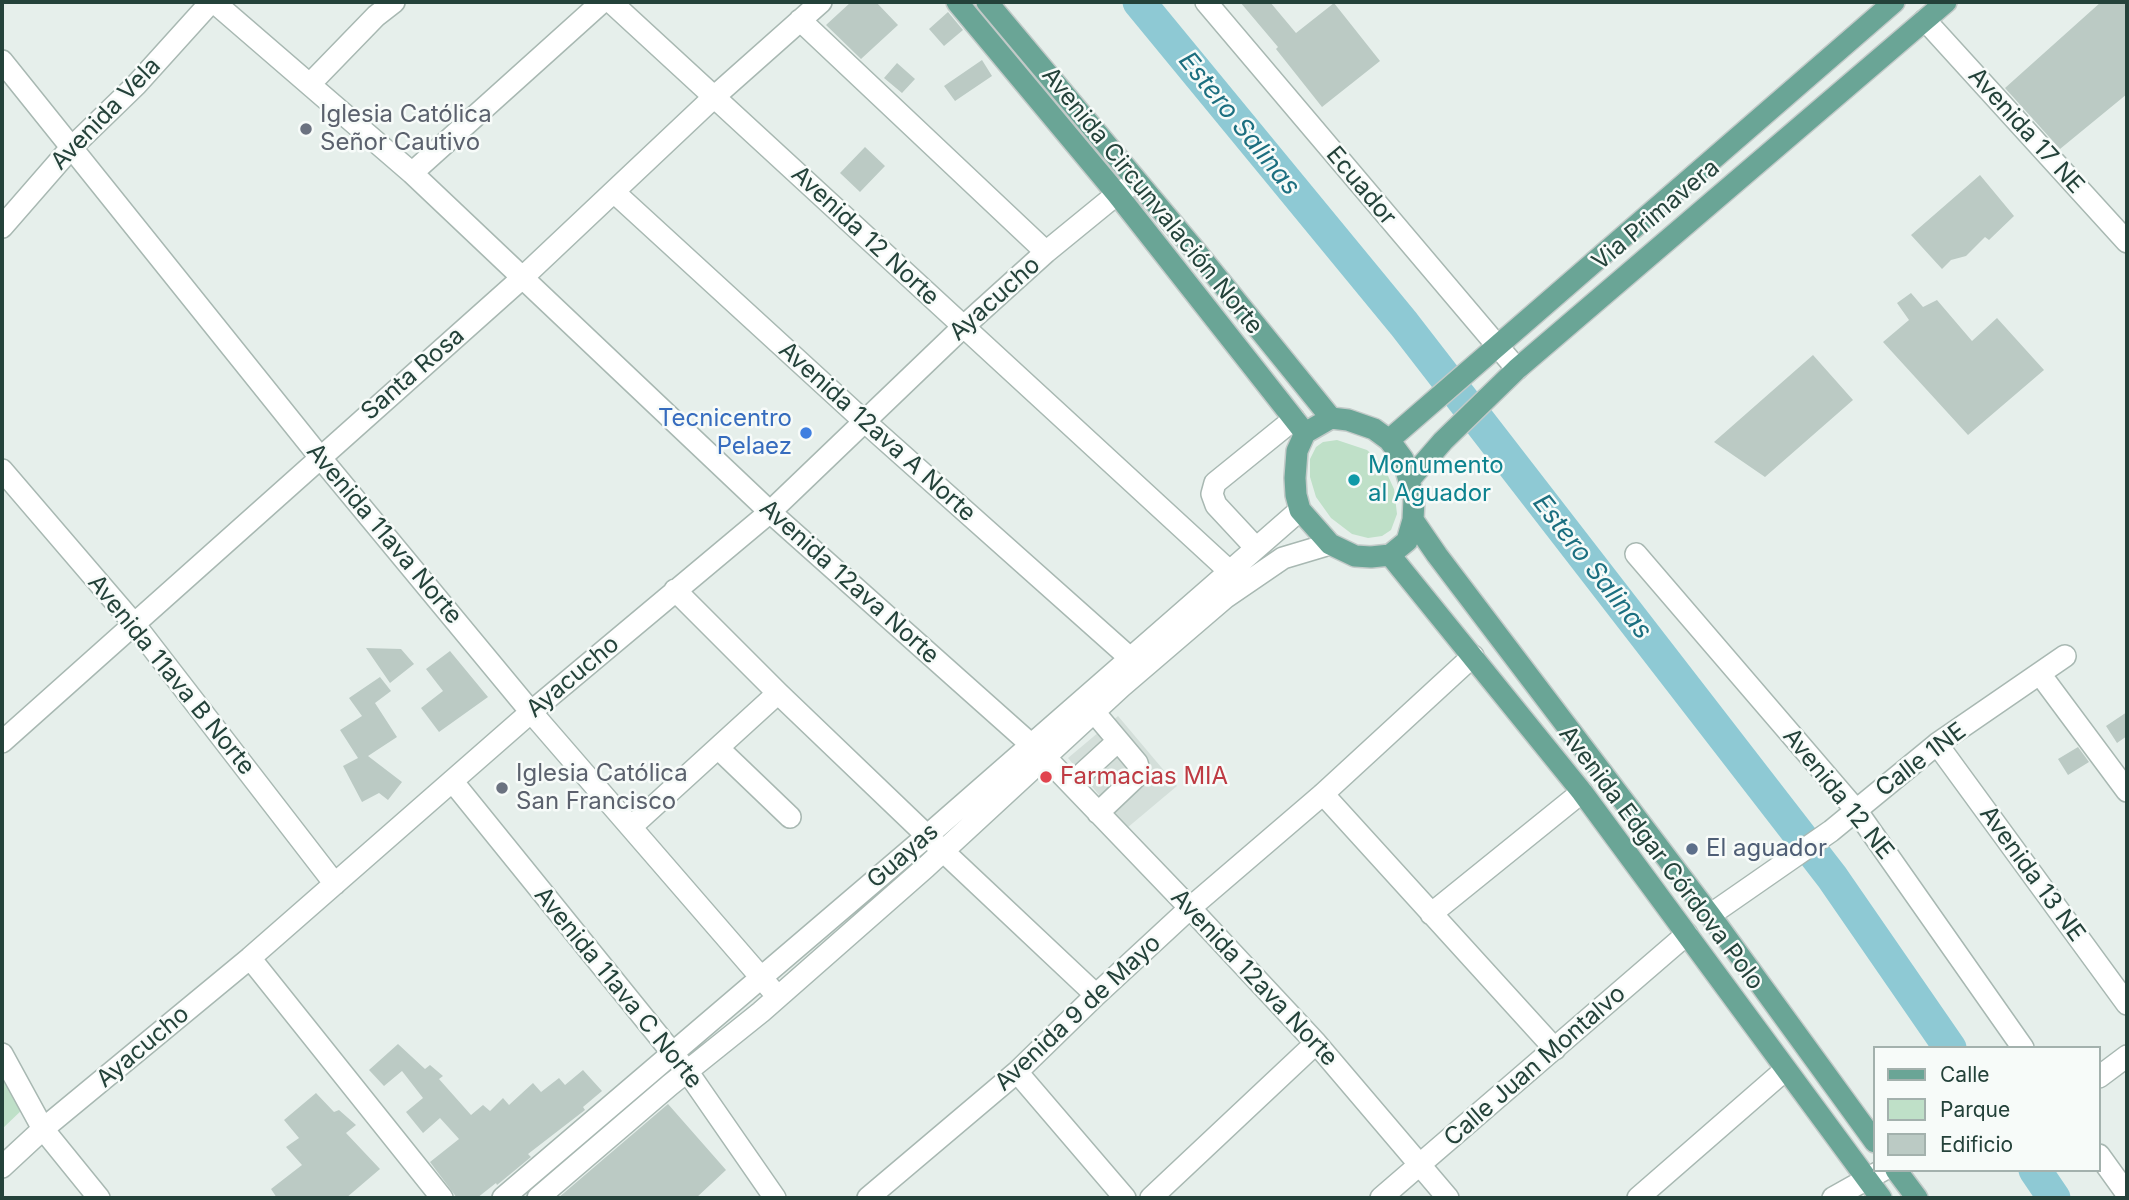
<!DOCTYPE html>
<html>
<head>
<meta charset="utf-8">
<style>
	body { margin:0 }
	#map { position:relative; width:2129px; height:1200px; overflow:hidden; background:#e6efeb; font-family:Inter,sans-serif }
	canvas { display:block }
	.frame { position:absolute; inset:0; border:4px solid #24423a; pointer-events:none }
	.legend { position:absolute; left:1873px; top:1046px; width:228px; height:126px; box-sizing:border-box; background:#f7fbf9; border:2px solid #a3b1ad; margin:0; padding:9px 12px; list-style:none; font-size:21px; color:#24423a }
	.legend li { display:flex; align-items:center; gap:14px; height:35px }
	.legend b { width:35px; border:2px solid #a3b1ad }
</style>
</head>
<body>
<div id="map">
<canvas width="2129" height="1200"></canvas>
<div class="frame"></div>
<ul class="legend">
<li><b style="height:9px;background:#6aa596"></b>Calle</li>
<li><b style="height:19px;background:#bfe0c8"></b>Parque</li>
<li><b style="height:19px;background:#bbcac4"></b>Edificio</li>
</ul>
</div>
<script>
const g = document.querySelector('canvas').getContext('2d');
g.lineJoin = 'round';
function paint(path, color) { g.fillStyle = color; g.fill(path, 'evenodd'); }
const shape = rows => new Path2D(rows.map(r => 'M' + r).join(''));
function stroke(path, color, width, dash) { g.strokeStyle = color; g.lineWidth = width; g.lineCap = dash ? 'butt' : 'round'; g.setLineDash(dash || []); g.stroke(path); }
function drawText(font, color, halo, rows, align = 'center') {
  g.font = font + ' Inter,sans-serif'; g.lineWidth = 5; g.setLineDash([]); g.textBaseline = 'middle'; g.strokeStyle = halo; g.fillStyle = color; for (const [text, x, y, turn = 0] of rows) {
    g.save(); g.translate(x, y); g.rotate((+turn || 0) * Math.PI / 180); g.textAlign = isNaN(turn) ? turn : align; if (halo) g.strokeText(text, 0, 0); g.fillText(text, 0, 0); g.restore();
  }
}
const built = shape([
	[1118,716,1177,786,1127,828,1068,758]
]);
const green = shape([
	[1337,440,1367,450,1383,465,1394,489,1397,514,1391,530,1382,536,1368,538,1352,534,1331,518,1316,497,1310,477,1310,459,1316,447,1323,442],
	[2,1070,24,1108,2,1129]
]);
const river = shape([
	[1139,2,1404,324,1832,877,1950,1048],
	[2035,1170,2054,1198]
]);
const building = shape([
	[851,2,876,2,898,25,861,59,826,25],
	[1240,2,1270,2,1296,33,1334,3,1380,61,1322,107,1276,49,1278,47],
	[2101,2,2127,2,2127,94,2060,149,2005,88],
	[948,12,963,30,944,46,929,29],
	[982,60,992,76,955,101,944,86],
	[897,63,915,79,902,93,884,78],
	[865,147,885,166,860,192,840,173],
	[1980,175,2014,216,1989,240,1985,237,1966,256,1951,260,1942,269,1911,235],
	[1911,293,1923,307,1937,300,1972,341,1997,318,2044,370,1968,435,1883,342,1909,320,1897,303],
	[1813,355,1853,400,1765,477,1714,442],
	[366,648,401,649,414,664,390,683],
	[450,651,488,697,439,732,421,708,443,691,426,669],
	[380,677,391,691,375,703,397,737,368,756,402,782,388,800,379,793,362,802,343,766,358,758,340,730,362,716,349,698],
	[2127,712,2127,736,2117,743,2106,726],
	[2078,747,2089,762,2068,775,2058,759],
	[398,1044,425,1069,430,1065,443,1076,439,1079,471,1115,483,1105,490,1111,503,1098,509,1105,533,1083,541,1092,559,1078,565,1085,583,1070,602,1091,583,1107,585,1110,528,1154,531,1157,497,1185,496,1183,477,1198,457,1198,430,1162,459,1139,440,1118,423,1133,406,1112,423,1098,402,1071,384,1086,369,1070],
	[316,1093,334,1112,339,1110,356,1125,346,1133,380,1169,346,1198,277,1198,271,1189,302,1165,286,1147,299,1138,284,1120],
	[668,1104,726,1170,696,1198,558,1198]
]);
const minor = shape([
	[214,2,412,173,770,512,1045,757,1190,908,1316,1043,1448,1198],
	[611,2,1239,580],
	[1206,2,1517,369],
	[800,20,1046,252],
	[1925,20,2127,242],
	[2,61,319,456,531,712,778,997],
	[310,84,376,16,394,2],
	[412,173,602,2],
	[614,192,864,421,1130,658,1137,669],
	[2,227,70,149,136,85,211,2],
	[2,470,135,625,335,884],
	[1256,548,1216,505,1212,494,1215,483,1294,419],
	[1636,554,1856,810,2023,1048],
	[675,590,778,693,943,851,1096,995],
	[2040,674,2127,791],
	[1094,712,1137,763,1139,770,1138,775,1098,813],
	[2,742,521,279,714,97,821,2],
	[1937,744,2127,1004],
	[718,748,790,817],
	[453,782,687,1071,775,1198],
	[1071,784,1118,741],
	[1323,794,1555,1049],
	[631,827,778,693],
	[1431,914,1582,792],
	[1710,915,1831,831,1937,744,2065,656],
	[250,958,442,1198],
	[2,1054,43,1129,99,1198],
	[1017,1072,1125,1198],
	[2099,1077,2127,1056],
	[2099,1155,2127,1194],
	[2,1167,43,1129,250,958,531,712,770,512,963,327,1046,252,1117,194,1133,184],
	[503,1198,927,836,1300,510],
	[538,1198,670,1085,761,1012,926,867,1121,687,1226,597,1283,558,1330,544],
	[868,1198,1017,1072,1096,995,1190,908,1323,794,1473,656],
	[1151,1198,1316,1043],
	[1381,1198,1687,934],
	[1638,1198,1785,1070],
	[1833,1198,1883,1170]
]);
const major = shape([
	[957,2,1117,194,1305,433],
	[987,2,1194,249,1331,418],
	[1331,418,1348,420,1374,429,1389,440,1403,459,1414,499,1413,520,1407,541,1390,555,1371,557,1355,556,1330,544,1300,510,1296,495,1295,478,1297,451,1305,433,1331,418],
	[1389,440,1894,2],
	[1410,479,1443,441,1517,369,1946,2],
	[1413,520,1437,555,1710,915,1875,1142],
	[1390,555,1582,792,1881,1198],
	[1896,1170,1917,1198]
]);
const markers = [
	[306,129,7,"#6b7280"],
	[806,433,7,"#3f7fe0"],
	[1354,480,7,"#0f9aa8"],
	[1046,777,7,"#e0444e"],
	[502,788,7,"#6b7280"],
	[1692,849,7,"#5c6f8a"]
];
const streetNames = [
	["Avenida Vela",106,114,-46],
	["Avenida 17 NE",2026,131,48],
	["Ecuador",1361,186,50],
	["Avenida Circunvalación Norte",1152,201,51],
	["Via Primavera",1656,215,-40],
	["Avenida 12 Norte",865,236,43],
	["Ayacucho",995,299,-42],
	["Santa Rosa",413,374,-41],
	["Avenida 12ava A Norte",877,432,42],
	["Avenida 11ava Norte",384,534,50],
	["Avenida 12ava Norte",849,582,42],
	["Avenida 11ava B Norte",171,675,51],
	["Ayacucho",573,677,-40],
	["Calle 1NE",1921,760,-37],
	["Avenida 12 NE",1838,794,51],
	["Guayas",903,856,-41],
	["Avenida Edgar Córdova Polo",1661,858,53],
	["Avenida 13 NE",2032,874,54],
	["Avenida 12ava Norte",1254,978,47],
	["Avenida 11ava C Norte",618,988,51],
	["Avenida 9 de Mayo",1078,1013,-43],
	["Ayacucho",143,1047,-40],
	["Calle Juan Montalvo",1535,1066,-41]
];
const worshipNames = [
	["Iglesia Católica",320,115],
	["Señor Cautivo",320,143],
	["Iglesia Católica",516,774],
	["San Francisco",516,802]
];
const shopNames = [
	["Tecnicentro",792,419],
	["Pelaez",792,447]
];
const cultureNames = [
	["Monumento",1368,466],
	["al Aguador",1368,494]
];
const healthNames = [
	["Farmacias MIA",1060,777]
];
const serviceNames = [
	["El aguador",1706,849]
];
const waterNames = [
	["Estero Salinas",1239,124,51],
	["Estero Salinas",1592,567,52]
];
paint(built, '#d4dfda');
paint(green, '#bfe0c8');
stroke(river, '#8ec9d4', 33);
paint(building, '#bbcac4');
stroke(minor, '#a8b8b2', 24);
stroke(major, '#c2cac8', 24);
stroke(minor, '#fff', 21);
stroke(major, '#6aa596', 21);
for (const [x, y, r, color] of markers) { const dot = new Path2D(); dot.arc(x, y, r, 0, 2 * Math.PI); g.fillStyle = color; g.fill(dot); stroke(dot, '#f7fbf9', 2.5); }
drawText('24px', '#24423a', '#f7fbf9', streetNames);
drawText('24px', '#5b616d', '#f7fbf9', worshipNames, 'left');
drawText('24px', '#366cbe', '#f7fbf9', shopNames, 'right');
drawText('24px', '#0d838f', '#f7fbf9', cultureNames, 'left');
drawText('24px', '#be3a42', '#f7fbf9', healthNames, 'left');
drawText('24px', '#4e5e75', '#f7fbf9', serviceNames, 'left');
drawText('italic 26px', '#1c6f80', '#f7fbf9', waterNames);
</script>
</body>
</html>
